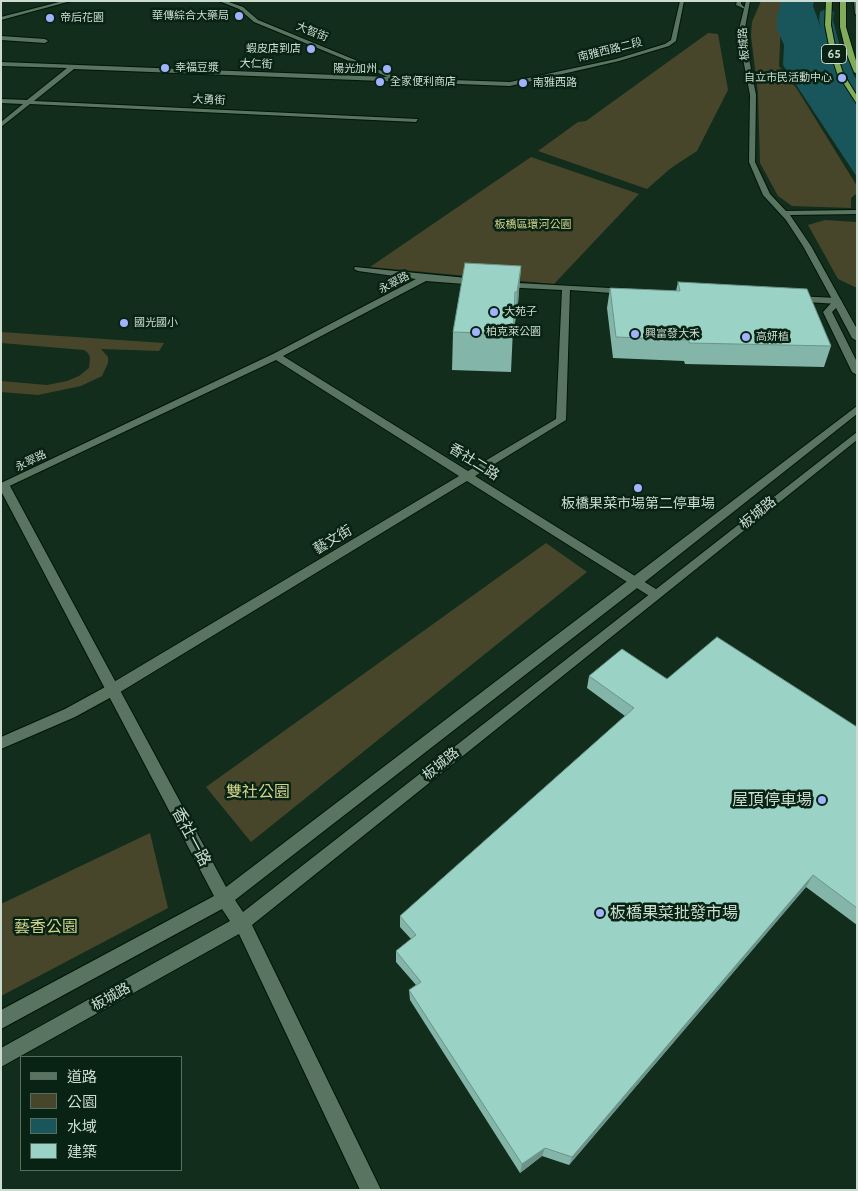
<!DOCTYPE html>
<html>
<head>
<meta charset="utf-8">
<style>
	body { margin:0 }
	#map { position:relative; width:858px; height:1191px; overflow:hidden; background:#122d1c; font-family:Cabin,"Noto Sans TC",sans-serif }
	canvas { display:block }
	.frame { position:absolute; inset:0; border:2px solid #ccdcd1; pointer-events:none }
	.legend { position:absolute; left:20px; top:1056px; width:162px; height:115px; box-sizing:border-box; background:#082313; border:1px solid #566d5f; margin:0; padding:6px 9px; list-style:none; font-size:15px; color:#ccdcd1 }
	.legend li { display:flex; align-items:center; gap:10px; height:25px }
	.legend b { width:25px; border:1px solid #566d5f }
</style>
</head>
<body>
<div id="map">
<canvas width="858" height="1191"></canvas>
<div class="frame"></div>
<ul class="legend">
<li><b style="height:6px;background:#597561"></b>道路</li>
<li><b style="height:14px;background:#47462b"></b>公園</li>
<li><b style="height:14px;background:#18565b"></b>水域</li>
<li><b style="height:14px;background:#9ad3c5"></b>建築</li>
</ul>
</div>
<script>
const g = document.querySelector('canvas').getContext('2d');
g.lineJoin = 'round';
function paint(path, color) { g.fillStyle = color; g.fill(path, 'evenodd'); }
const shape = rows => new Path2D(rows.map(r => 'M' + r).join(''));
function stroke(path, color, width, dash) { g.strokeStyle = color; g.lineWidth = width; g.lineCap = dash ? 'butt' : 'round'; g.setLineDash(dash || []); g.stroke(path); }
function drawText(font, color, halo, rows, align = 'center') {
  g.font = font + ' Cabin,"Noto Sans TC",sans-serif'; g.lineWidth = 5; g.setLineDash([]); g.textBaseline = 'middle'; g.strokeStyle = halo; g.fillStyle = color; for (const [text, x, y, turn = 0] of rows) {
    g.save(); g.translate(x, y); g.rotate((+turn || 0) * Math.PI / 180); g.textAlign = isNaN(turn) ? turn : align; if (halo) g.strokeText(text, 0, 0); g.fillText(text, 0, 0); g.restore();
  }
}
const green = shape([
	[761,1,786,1,781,23,779,66,797,89,857,186,857,193,851,198,851,208,792,206,778,196,760,163,758,93,751,36,752,22],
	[708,33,718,34,728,90,697,151,671,168,647,189,538,151,578,122,586,121],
	[531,157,639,194,554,284,370,267],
	[825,220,857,222,857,288,838,279,808,225],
	[1,332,164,343,159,351,101,349,108,357,108,363,102,376,81,386,38,395,1,392,1,381,47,385,67,381,79,376,89,368,90,357,88,353,84,350,1,343],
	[546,543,587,572,251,842,206,787],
	[150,833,168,908,1,996,1,904]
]);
const water = shape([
	[779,1,814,1,813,6,827,45,850,68,857,81,857,177,783,65,784,45,777,29,777,16,781,5]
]);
const river = shape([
	[827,8,834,12,833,20,841,51,857,62,857,74,851,72,826,53,819,20,820,12,827,8]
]);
const minor = shape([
	[63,1,71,1,1,20,1,17,63,1],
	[219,1,226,1,243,7,258,20,394,76,394,78,510,82,616,59,665,44,671,40,680,1,684,1,676,41,669,46,619,61,510,86,74,69,34,101,418,119,416,122,30,104,1,127,1,122,23,104,1,103,1,99,27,100,67,68,1,66,1,62,388,77,254,22,239,9,219,1],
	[737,1,741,1,741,4,747,10,736,5,737,1],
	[1,36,45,39,48,41,45,43,1,40,1,36],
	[355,267,477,279,481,282,477,285,426,281,283,356,468,471,556,419,562,290,502,287,499,286,499,282,628,289,628,293,625,294,570,290,566,420,475,476,659,591,661,594,659,597,651,597,467,481,117,694,75,717,1,749,1,737,65,709,107,686,459,476,276,360,1,490,1,483,273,354,416,279,358,271,354,269,355,267],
	[794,296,838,298,842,301,838,304,791,301,790,299,794,296]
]);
const tertiary = shape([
	[746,1,750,1,744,33,756,95,755,162,770,194,786,211,857,210,857,214,790,215,811,246,857,329,857,341,852,338,836,308,832,312,857,362,857,375,852,372,823,312,833,301,803,246,786,220,763,195,749,162,750,95,738,33,746,1],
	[854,1,857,1,857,15,855,14,854,1],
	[857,406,857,414,641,585,235,900,243,912,857,432,857,440,252,925,381,1190,360,1190,239,934,1,1067,1,1048,230,921,222,909,1,1029,1,1010,214,896,1,491,1,483,8,484,10,486,226,887,857,406]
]);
const trunk = shape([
	[826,1,832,1,831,25,836,51,843,73,857,96,857,104,837,73,830,51,825,25,826,1],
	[840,1,846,1,846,27,857,64,857,74,854,72,846,52,840,27,840,1]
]);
const wall = shape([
	[521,266,518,303,514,329,513,329,511,372,452,370,453,332],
	[678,282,831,346,824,367,685,364,684,361,613,358,607,308,610,288,676,291],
	[589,676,667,679,857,727,857,925,806,887,569,1165,542,1156,520,1173,410,1000,409,990,416,985,396,962,396,951,411,939,400,927,400,916,625,716,587,688]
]);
const shadedWall = shape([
	[521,266,518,303,514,329,517,292],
	[813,875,806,887,569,1165,572,1157],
	[545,1148,542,1156,520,1173,522,1164]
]);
const building = shape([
	[465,263,521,266,517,292,515,292,513,334,453,332,465,263],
	[678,282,807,289,831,346,689,343,689,340,616,337,610,288,680,291,678,282],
	[717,637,857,727,857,908,813,875,572,1157,545,1148,522,1164,409,990,421,982,396,951,416,935,400,916,634,708,589,676,622,649,667,679,717,637]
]);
const markers = [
	[239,16,5,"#a1b3fd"],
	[50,18,5,"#a1b3fd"],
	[311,49,5,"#a1b3fd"],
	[165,68,5,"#a1b3fd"],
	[387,69,5,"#a1b3fd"],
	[842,78,5,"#a1b3fd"],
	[380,82,5,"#a1b3fd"],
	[523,83,5,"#a1b3fd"],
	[494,312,5,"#a1b3fd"],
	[124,323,5,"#a1b3fd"],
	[476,332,5,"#a1b3fd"],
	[635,334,5,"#a1b3fd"],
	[746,337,5,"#a1b3fd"],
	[638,488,5,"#a1b3fd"],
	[822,800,5,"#a1b3fd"],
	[600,913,5,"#a1b3fd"]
];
const farPoinames = [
	["華傳綜合大藥局",229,16,"right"],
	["帝后花園",60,18],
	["蝦皮店到店",301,49,"right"],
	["幸福豆漿",175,68],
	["陽光加州",377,69,"right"],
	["自立市民活動中心",832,78,"right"],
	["全家便利商店",390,82],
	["南雅西路",533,83],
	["大苑子",504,312],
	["國光國小",134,323],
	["柏克萊公園",486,332],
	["興富發大禾",645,334],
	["高妍植",756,337]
];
const farStreetnames = [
	["大智街",312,32,22],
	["板城路",744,44,-94],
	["南雅西路二段",610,50,-14],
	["大仁街",256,64,2],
	["大勇街",209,100,3],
	["永翠路",394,283,-28],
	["永翠路",31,461,-26]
];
const farParknames = [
	["板橋區環河公園",533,225]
];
const shields = [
	[834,54,25]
];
const shieldNames = [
	["65",834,54]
];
const streetNames = [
	["香社二路",474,462,32],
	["板城路",758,513,-39],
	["藝文街",333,540,-31],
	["板城路",441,764,-39],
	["板城路",111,997,-29]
];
const poiNames = [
	["板橋果菜市場第二停車場",638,504]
];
const nearParknames = [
	["雙社公園",258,792],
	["藝香公園",46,927]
];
const nearPoinames = [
	["屋頂停車場",812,800],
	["板橋果菜批發市場",610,913,"left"]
];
const nearStreetnames = [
	["香社一路",191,837,62]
];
paint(green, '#47462b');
paint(water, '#18565b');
paint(river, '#18565b');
stroke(minor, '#001506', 2);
stroke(tertiary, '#001506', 2);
stroke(trunk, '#001506', 2);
paint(minor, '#597561');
paint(tertiary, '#597561');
paint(trunk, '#80ac5c');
paint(wall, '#84b5a9');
paint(shadedWall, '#6c948a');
paint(building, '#9ad3c5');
stroke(building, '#6c948a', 1);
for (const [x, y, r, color] of markers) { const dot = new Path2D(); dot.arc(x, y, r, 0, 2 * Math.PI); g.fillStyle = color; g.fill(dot); stroke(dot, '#082313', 2); }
drawText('11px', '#ccdcd1', '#082313', farPoinames, 'left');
drawText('11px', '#ccdcd1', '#082313', farStreetnames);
drawText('11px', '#d3d28b', '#082313', farParknames);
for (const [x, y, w] of shields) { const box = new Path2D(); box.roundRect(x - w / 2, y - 9.5, w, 19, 4); g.fillStyle = '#082313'; g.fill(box); stroke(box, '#ccdcd1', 1); }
drawText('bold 12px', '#ccdcd1', null, shieldNames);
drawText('14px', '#ccdcd1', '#082313', streetNames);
drawText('14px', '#ccdcd1', '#082313', poiNames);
drawText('16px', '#d3d28b', '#082313', nearParknames);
drawText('16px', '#ccdcd1', '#082313', nearPoinames, 'right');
drawText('16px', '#ccdcd1', '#082313', nearStreetnames);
</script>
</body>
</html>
